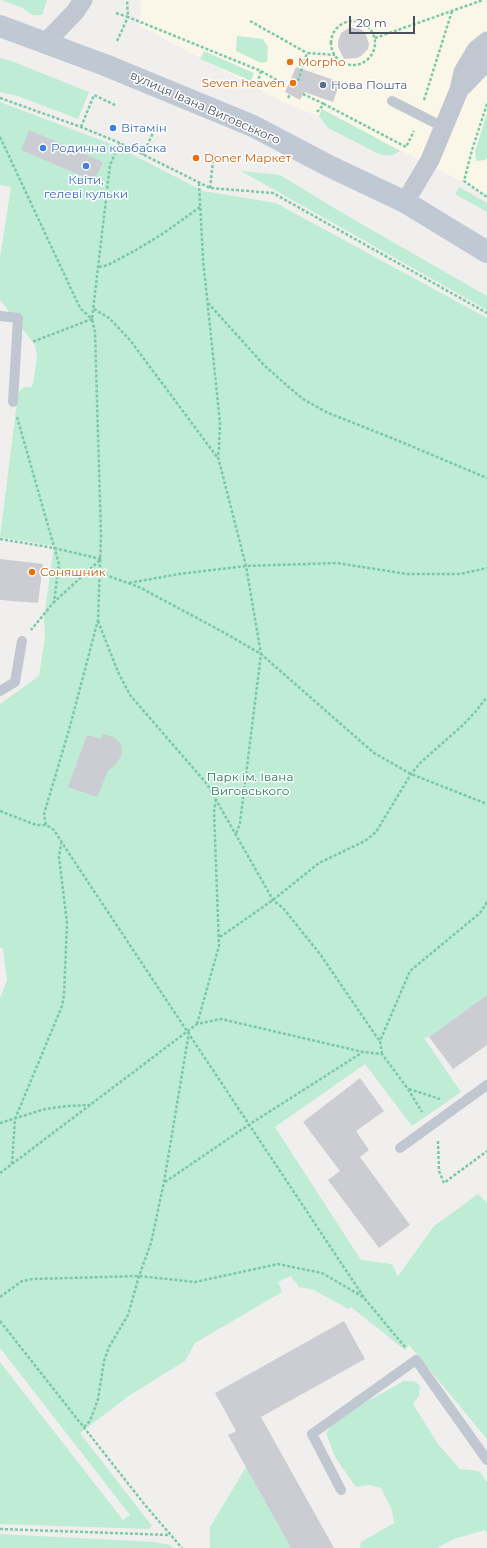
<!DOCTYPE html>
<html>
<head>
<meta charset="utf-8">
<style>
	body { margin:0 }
	#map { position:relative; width:487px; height:1548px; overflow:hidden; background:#f1efee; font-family:Montserrat,sans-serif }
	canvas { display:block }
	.scale { position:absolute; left:349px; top:16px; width:66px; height:18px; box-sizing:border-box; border:2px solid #47505b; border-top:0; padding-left:5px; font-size:12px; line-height:14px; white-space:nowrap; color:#47505b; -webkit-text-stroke:3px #fff; paint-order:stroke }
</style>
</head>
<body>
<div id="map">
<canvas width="487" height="1548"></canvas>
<div class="scale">20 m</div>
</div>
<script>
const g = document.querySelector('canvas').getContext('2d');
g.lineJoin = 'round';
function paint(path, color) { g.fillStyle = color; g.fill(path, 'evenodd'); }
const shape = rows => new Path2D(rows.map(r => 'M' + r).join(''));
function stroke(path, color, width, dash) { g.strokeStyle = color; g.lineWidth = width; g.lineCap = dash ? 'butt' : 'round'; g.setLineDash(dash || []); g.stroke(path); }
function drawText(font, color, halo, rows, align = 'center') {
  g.font = font + ' Montserrat,sans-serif'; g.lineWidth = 3; g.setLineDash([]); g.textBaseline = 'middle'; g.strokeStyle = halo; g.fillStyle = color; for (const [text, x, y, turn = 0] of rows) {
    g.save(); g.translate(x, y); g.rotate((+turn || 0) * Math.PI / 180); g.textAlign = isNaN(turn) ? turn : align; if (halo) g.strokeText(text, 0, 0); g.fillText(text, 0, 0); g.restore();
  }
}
const commercial = shape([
	[141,0,487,0,487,194,342,121,310,113,281,101,140,26]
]);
const green = shape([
	[1,0,47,0,42,15,32,15,23,8],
	[237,36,263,39,268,47,267,62,261,63,236,51],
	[204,51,254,73,251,81,200,59],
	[0,58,14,62,89,92,78,119,18,96,0,92],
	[0,102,114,145,203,191,276,203,487,318,487,995,429,1037,424,1038,461,1092,412,1126,365,1064,275,1127,361,1260,392,1264,398,1276,434,1226,478,1194,487,1203,487,1439,409,1345,405,1350,351,1307,348,1309,314,1290,299,1287,291,1276,278,1282,282,1292,195,1343,185,1361,130,1395,80,1433,152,1526,149,1529,0,1524,0,1362,123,1520,130,1515,0,1348,0,998,7,980,3,949,0,947,0,704,39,676,45,638,44,618,54,546,0,537,18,393,24,387,31,387,33,384,37,357,35,345,0,300,0,258,11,187,0,185],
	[322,109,369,134,400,151,393,155,384,155,377,153,328,128,319,116],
	[487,113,487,158,485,160,476,161,475,151],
	[241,171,280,175,339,211,487,296,487,310],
	[459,187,487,203,487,212,455,194],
	[404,1381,414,1381,420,1386,419,1396,413,1404,438,1444,460,1469,479,1471,487,1482,487,1533,485,1530,454,1539,437,1548,360,1548,361,1542,394,1523,392,1510,381,1488,370,1485,356,1487,335,1457,326,1433,333,1424,357,1407],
	[246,1467,291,1548,210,1548,210,1527],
	[0,1534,154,1542,170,1545,173,1548,0,1548]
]);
const building = shape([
	[349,28,359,28,363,31,366,35,369,44,368,49,361,56,357,58,344,59,338,47,338,42,341,33],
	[296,67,340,82,333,102,304,92,300,100,285,92],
	[29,130,103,162,94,181,21,150],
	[0,559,43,564,38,603,0,600],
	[103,734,114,737,121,744,122,752,121,756,116,764,108,771,97,797,68,787,87,735,101,739],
	[487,995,487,1045,453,1069,429,1037],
	[360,1078,384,1111,356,1131,369,1150,360,1157,410,1225,379,1248,328,1180,340,1171,303,1122],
	[344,1321,365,1359,261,1417,334,1548,291,1548,228,1435,236,1431,215,1393]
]);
const path = shape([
	[116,13,128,17,127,0],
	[250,21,307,53],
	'331 43a22 22 0 1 1 44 0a22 22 0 1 1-44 0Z',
	[375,38,483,0],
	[117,41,128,17,261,71,258,81],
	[261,71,287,86],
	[298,81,307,53,335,55],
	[303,94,324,104],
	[0,98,81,127,120,143,210,188,273,193,487,313],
	[288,98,290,94],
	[424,100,452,11],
	[487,104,472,150,464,181,487,197],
	[317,112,324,104,406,147,414,131],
	[81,127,94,95,117,106],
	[0,137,80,308,92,319,32,342],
	[120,143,110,165,92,319,95,332,101,535,98,620,69,730,44,814,46,825,54,830,70,855,365,1299,405,1347],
	[143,155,157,124],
	[199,183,203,259,220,423,219,448,218,457,246,566,261,654,240,823,236,834],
	[210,188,214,153],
	[99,267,108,265,136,250,164,233,200,207],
	[208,303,264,365,284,383,303,399,326,412,399,441,487,478],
	[94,309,109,318,130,340,217,457],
	[17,417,59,564,54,602,31,630],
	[0,539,54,548,101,559,54,602],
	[100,573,139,587,223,632,261,654,374,753,411,774,487,804],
	[129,583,179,574,246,566,337,563,407,574,460,574,487,568],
	[98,621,118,672,130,695,207,784,273,900,283,908,320,954,374,1033,380,1041],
	[0,811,36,825,46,825],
	[220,937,273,900,319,863,365,841,376,832,411,774,420,763,463,725,476,711,487,697],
	[197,1024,219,946,214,812,216,798],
	[382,1054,380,1041,410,971,480,913,487,902],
	[409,1089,440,1099],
	[0,1123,45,1109,68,1106,91,1105],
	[438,1141,439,1171,444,1183,487,1151],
	[12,1164,197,1024,221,1019,363,1052,382,1054,408,1089,422,1112],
	[0,1173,12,1164,15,1119,62,1006,64,995,67,923,59,857,61,843],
	[165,1182,250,1124,363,1052],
	[0,1297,22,1281,33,1279,139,1276,195,1282,278,1264,322,1273,365,1298],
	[0,1321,145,1505,182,1548],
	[84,1427,89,1422,92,1416,98,1399,104,1361,109,1347,128,1315,139,1276,151,1243,164,1182,189,1032],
	[0,1529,170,1535]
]);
const service = shape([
	[392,101,443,127],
	[0,316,18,318,13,402],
	[0,691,15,682,22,641],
	[400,1148,487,1085],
	[341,1490,312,1434,416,1360,487,1460]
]);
const minor = shape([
	[46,42,75,12,83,0],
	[463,86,487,61],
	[405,202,430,160,459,90,463,72,476,50,487,41]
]);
const secondary = shape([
	[0,26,105,65,253,126,329,166,405,202,487,252]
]);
const markers = [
	[290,62,4,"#e8710a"],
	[293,83,4,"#e8710a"],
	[323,85,4,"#5c6f8a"],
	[113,128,4,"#3f7fe0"],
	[43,148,4,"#3f7fe0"],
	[196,158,4,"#e8710a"],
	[86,166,4,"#3f7fe0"],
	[32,572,4,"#e8710a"]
];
const foodNames = [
	["Morpho",298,62],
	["Seven heaven",285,83,"right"],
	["Doner Маркет",204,158],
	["Соняшник",40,572]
];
const serviceNames = [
	["Нова Пошта",331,85]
];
const streetNames = [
	["вулиця Івана Виговського",205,108,24]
];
const shopNames = [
	["Вітамін",121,128],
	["Родинна ковбаска",51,148],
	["Квіти,",86,180,"center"],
	["гелеві кульки",86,194,"center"]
];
const parkNames = [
	["Парк ім. Івана",250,777],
	["Виговського",250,791]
];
paint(commercial, '#fbf7e8');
paint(green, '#bfecd4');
paint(building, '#cbcdd3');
stroke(path, '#79c9a8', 2.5, [3, 2]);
stroke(service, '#c0c7d0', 10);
stroke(minor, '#c0c7d0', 19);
stroke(secondary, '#c0c8d4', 22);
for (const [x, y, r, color] of markers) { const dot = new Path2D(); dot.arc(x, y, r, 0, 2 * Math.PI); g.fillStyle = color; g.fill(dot); stroke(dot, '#fff', 1.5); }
drawText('12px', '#c56008', '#fff', foodNames, 'left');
drawText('12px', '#4e5e75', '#fff', serviceNames, 'left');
drawText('12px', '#47505b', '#fff', streetNames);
drawText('12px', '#366cbe', '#fff', shopNames, 'left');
drawText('12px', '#1c7952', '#fff', parkNames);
</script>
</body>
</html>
